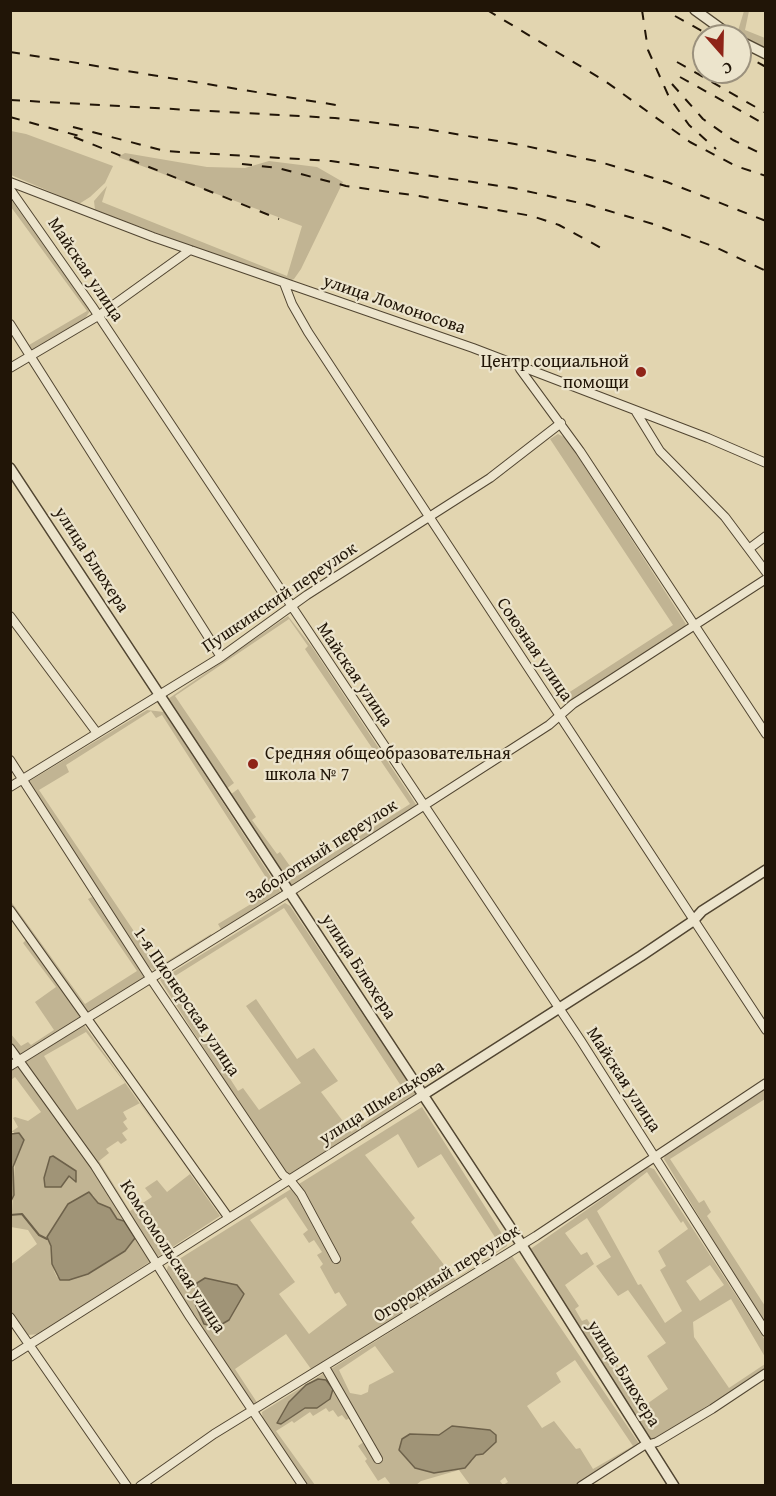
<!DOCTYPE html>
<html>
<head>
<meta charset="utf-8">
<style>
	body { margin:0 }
	#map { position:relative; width:776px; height:1496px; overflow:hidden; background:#e2d5b0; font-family:"Gentium Book Plus",serif }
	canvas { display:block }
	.frame { position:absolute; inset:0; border:12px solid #211507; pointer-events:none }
	.north { position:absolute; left:692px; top:24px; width:60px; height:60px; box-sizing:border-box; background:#ece4cc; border:2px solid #9b917d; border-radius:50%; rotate:160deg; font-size:16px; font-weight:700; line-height:24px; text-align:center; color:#211507 }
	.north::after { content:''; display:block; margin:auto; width:21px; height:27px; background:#8f2418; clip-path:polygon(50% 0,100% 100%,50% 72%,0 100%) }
</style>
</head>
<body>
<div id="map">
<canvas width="776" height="1496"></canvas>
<div class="frame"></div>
<div class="north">С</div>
</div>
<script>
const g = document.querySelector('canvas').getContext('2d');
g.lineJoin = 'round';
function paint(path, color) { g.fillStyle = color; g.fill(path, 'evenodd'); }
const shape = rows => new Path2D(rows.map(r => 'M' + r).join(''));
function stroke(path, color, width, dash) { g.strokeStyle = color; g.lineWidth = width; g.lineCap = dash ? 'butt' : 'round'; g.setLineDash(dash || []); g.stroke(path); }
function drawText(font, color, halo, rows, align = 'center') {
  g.font = font + ' "Gentium Book Plus",serif'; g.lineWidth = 4.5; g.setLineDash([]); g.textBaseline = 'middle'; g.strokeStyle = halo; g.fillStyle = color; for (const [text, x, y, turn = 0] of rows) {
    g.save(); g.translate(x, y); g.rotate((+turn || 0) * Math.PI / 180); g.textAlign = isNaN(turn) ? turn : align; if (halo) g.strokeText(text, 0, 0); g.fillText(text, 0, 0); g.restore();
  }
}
const green = shape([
	[744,11,749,11,745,30,765,38,765,50,737,34],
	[11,131,26,134,113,166,105,183,90,197,79,204,11,175],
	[125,153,207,167,245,168,269,161,317,167,343,182,301,269,294,279,288,282,95,210,94,201,107,186,102,202,287,276,302,226,118,157],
	[10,198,90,311,84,320,33,351,29,345,87,311,11,207],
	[558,434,564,437,577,455,686,624,683,629,566,703,562,697,673,625,550,439],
	[288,616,312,647,417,806,291,887,230,795,238,789,256,817,252,820,277,854,280,852,297,876,410,804,305,649,308,646,289,619,175,696,234,783,226,789,168,699],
	[147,710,164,712,282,894,222,931,218,924,274,890,162,715,156,718,151,711,66,765,69,772,39,790,158,967,211,934,213,937,156,972,148,966,28,782],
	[92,897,146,978,87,1015,11,904,10,900,85,1004,137,971,88,899],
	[285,903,290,906,416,1094,291,1175,283,1171,160,980],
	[284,908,407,1095,351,1132,321,1092,338,1081,314,1048,297,1059,256,999,246,1006,301,1083,259,1110,243,1088,238,1091,167,981],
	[11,915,82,1017,20,1057,11,1043,10,1033,21,1046,28,1042,31,1045,54,1030,35,1002,56,987,23,943,26,940],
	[84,1025,220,1216,39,1334,28,1335,11,1310,10,1265,37,1244,28,1230,11,1227,15,1161,14,1132,11,1132,18,1127,13,1118,15,1117,28,1121,41,1112,15,1077,11,1080,11,1071],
	[86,1032,125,1083,77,1110,44,1056],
	[140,1103,190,1174,167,1192,157,1180,145,1188,152,1197,130,1211,99,1161,109,1153,106,1149,118,1141,121,1144,127,1140,122,1133,128,1129,123,1122,127,1119,123,1112],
	[53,1156,76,1182,69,1176,61,1187,45,1187,44,1178],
	[93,1195,98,1203,110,1208,117,1219,125,1251,92,1272,65,1280,57,1277,54,1271,51,1246,47,1237,68,1204],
	[765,1088,765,1099,670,1159,699,1203,704,1200,711,1212,707,1216,765,1306,765,1325,664,1159,665,1155],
	[422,1107,506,1240,507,1246,256,1408,166,1273,168,1266],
	[398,1134,418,1168,441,1154,502,1248,455,1279,411,1222,415,1218,365,1155],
	[286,1197,308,1230,303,1234,309,1243,314,1240,322,1252,317,1255,323,1264,320,1267,335,1294,339,1292,347,1305,309,1334,279,1294,295,1282,250,1220],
	[205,1278,222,1282,233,1313,229,1320,220,1324,203,1321,194,1301,197,1283],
	[286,1334,311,1369,258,1404,235,1369],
	[648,1167,654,1169,765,1340,765,1357,731,1299,693,1322,694,1337,729,1388,765,1364,765,1368,652,1442,529,1250],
	[647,1172,681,1223,683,1221,688,1229,658,1251,666,1266,660,1270,682,1311,665,1323,641,1284,638,1285,597,1211],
	[587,1218,611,1257,596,1266,618,1296,628,1290,666,1343,647,1356,668,1389,644,1406,637,1396,634,1397,626,1386,629,1383,587,1319,582,1321,575,1309,579,1306,565,1285,594,1264,587,1252,581,1255,565,1233],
	[710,1265,724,1285,700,1301,686,1281],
	[512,1256,640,1445,577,1485,503,1485,508,1482,505,1477,500,1481,503,1485,470,1485,459,1470,421,1481,416,1485,391,1485,385,1477,378,1481,365,1461,367,1459,358,1446,365,1441,350,1418,346,1420,342,1415,338,1417,333,1410,329,1412,326,1408,313,1416,310,1412,294,1423,292,1421,276,1431,315,1485,307,1485,263,1422,262,1412],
	[375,1346,394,1372,369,1385,368,1392,361,1395,350,1393,339,1370],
	[575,1360,633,1446,593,1469,580,1448,576,1449,554,1421,542,1428,527,1406,561,1382,556,1373],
	[306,1385,333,1389,331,1396,327,1402,305,1408,281,1424,277,1422,289,1402],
	[452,1426,490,1430,496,1442,483,1454,476,1455,472,1461,454,1470,434,1473,415,1468,399,1450,402,1440,410,1434,439,1435]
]);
const water = shape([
	[19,1133,24,1140,13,1167,14,1195,11,1201,11,1134,19,1133],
	[53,1156,76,1171,76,1182,69,1176,61,1187,45,1187,44,1178,50,1157,53,1156],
	[89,1192,98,1203,110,1208,117,1219,124,1221,135,1238,125,1251,88,1274,69,1280,60,1280,52,1264,51,1246,47,1237,68,1204,89,1192],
	[205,1278,237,1285,244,1294,229,1320,217,1327,204,1324,193,1299,197,1283,205,1278],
	[318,1379,326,1380,333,1389,330,1399,317,1408,305,1408,281,1424,277,1423,289,1402,306,1385,318,1379],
	[452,1426,490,1430,496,1435,496,1442,483,1454,476,1455,465,1468,434,1473,415,1468,399,1450,402,1439,410,1434,439,1435,452,1426]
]);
const stream = shape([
	[10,1215,22,1214,39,1235,47,1239]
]);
const minor = shape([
	[10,182,153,237,473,348,708,438,766,463],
	[10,189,92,306,581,1041,766,1332],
	[284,283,292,304,308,332,766,1030],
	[10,324,221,657],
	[10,368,98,316,190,250],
	[520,369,580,451,766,734],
	[636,412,660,451,725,517,766,572],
	[750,548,766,536],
	[10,616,97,733],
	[10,760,151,979,283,1175,290,1180,301,1194,336,1259],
	[10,787,221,657,307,595,490,478,561,423],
	[10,910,228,1217],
	[10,1048,95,1166,190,1317,303,1486],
	[10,1066,296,888,549,725,573,704,766,579],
	[10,1317,127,1486],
	[10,1357,423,1095],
	[325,1367,378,1459],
	[140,1486,214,1434,536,1236,766,1083],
	[581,1486,643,1446,657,1442,712,1409,766,1373]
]);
const tertiary = shape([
	[695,10,731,36],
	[740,41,766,54],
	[10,468,516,1236,674,1486],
	[423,1095,641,956,693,921,702,911,766,870]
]);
const rail = shape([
	[487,10,605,81,690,142,736,166,766,176],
	[642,10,648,50,669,97,689,125,716,149],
	[675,16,711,36],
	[10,52,336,105],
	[740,53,766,67],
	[677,62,766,113],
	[680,77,766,125],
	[672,84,703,119,733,140,766,156],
	[10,100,335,118,420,128,521,145,600,162,667,182,766,221],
	[10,117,83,137],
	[73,127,165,151,331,161,513,188,589,205,653,224,715,247,766,271],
	[74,137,279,219],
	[242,164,278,168,346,186,419,196,532,216,559,225,603,249]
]);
const markers = [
	[641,372,6,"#8f2418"],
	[253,764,6,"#8f2418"]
];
const streetNames = [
	["Майская улица",85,270,56],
	["улица Ломоносова",394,305,19],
	["улица Блюхера",91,560,57],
	["Пушкинский переулок",280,598,-34],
	["Союзная улица",534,650,56],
	["Майская улица",354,675,56],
	["Заболотный переулок",322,852,-33],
	["улица Блюхера",358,967,57],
	["1-я Пионерская улица",186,1002,56],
	["Майская улица",623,1080,57],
	["улица Шмелькова",382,1103,-32],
	["Комсомольская улица",172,1257,57],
	["Огородный переулок",447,1274,-32],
	["улица Блюхера",623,1374,58]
];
const poiNames = [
	["Центр социальной",629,362],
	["помощи",629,383],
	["Средняя общеобразовательная",265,754,"left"],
	["школа № 7",265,775,"left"]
];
paint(green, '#c1b493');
paint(water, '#a09477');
stroke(water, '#6d614a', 1.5);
stroke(stream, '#6d614a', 2);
stroke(minor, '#514531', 10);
stroke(tertiary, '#514531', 12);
stroke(minor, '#ece4cc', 8);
stroke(tertiary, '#ece4cc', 9);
stroke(rail, '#211507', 2, [10, 10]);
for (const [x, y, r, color] of markers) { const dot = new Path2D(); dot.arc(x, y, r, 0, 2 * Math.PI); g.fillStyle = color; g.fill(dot); stroke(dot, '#ece4cc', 2); }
drawText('18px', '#211507', '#ece4cc', streetNames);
drawText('18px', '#211507', '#ece4cc', poiNames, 'right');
</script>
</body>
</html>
